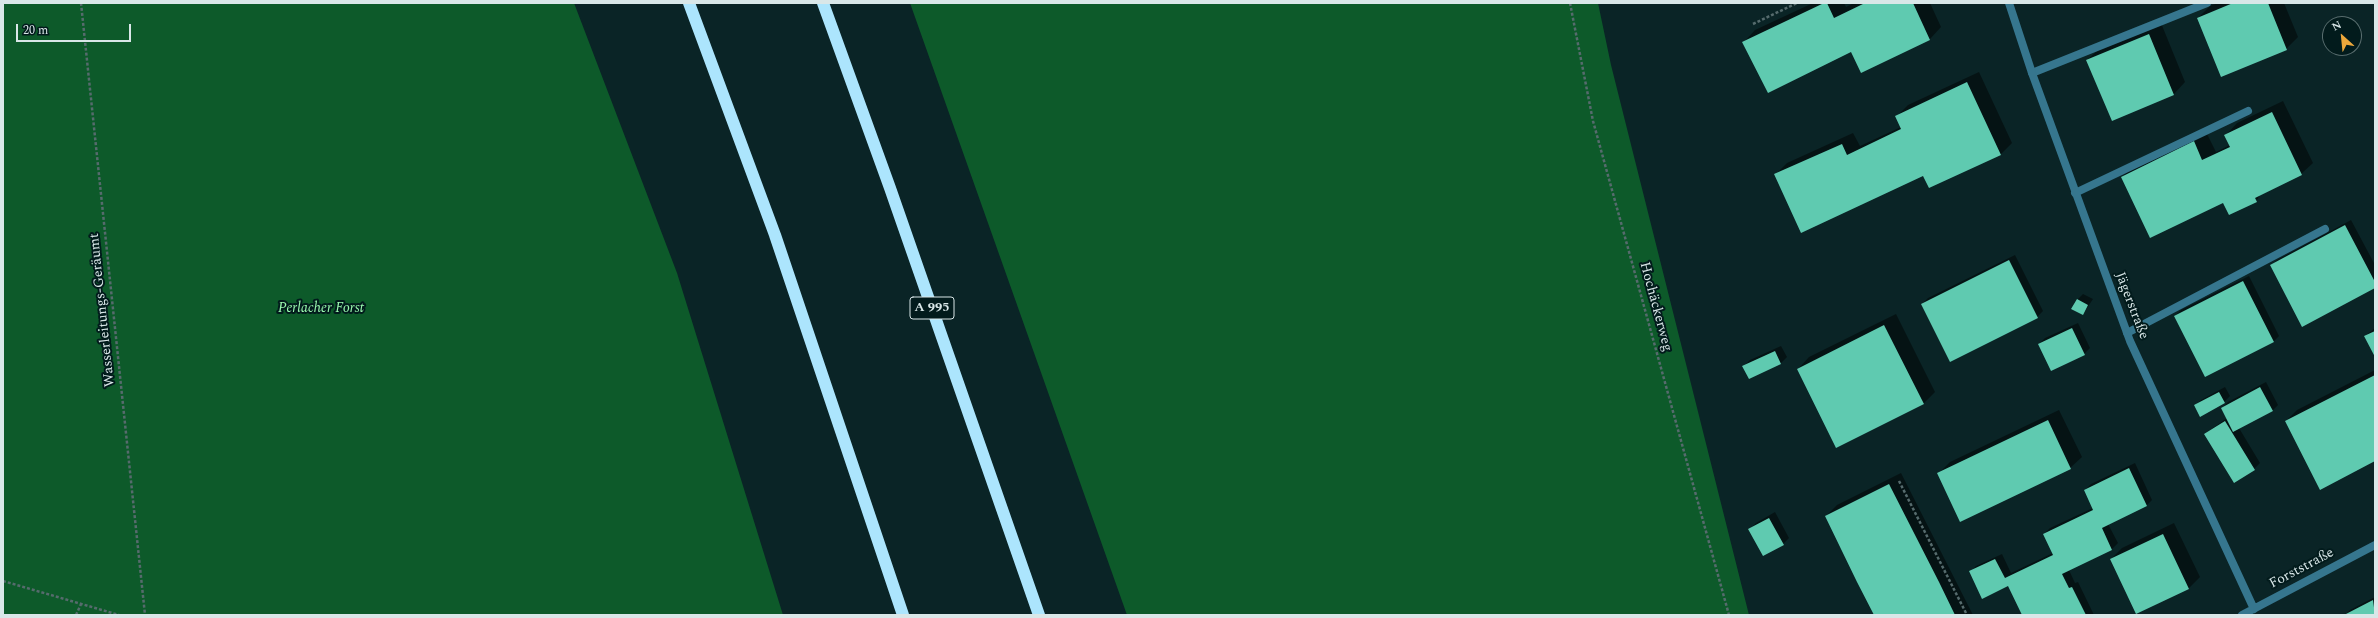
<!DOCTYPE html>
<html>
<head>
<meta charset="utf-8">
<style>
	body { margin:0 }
	#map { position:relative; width:2378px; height:618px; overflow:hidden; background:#0a2426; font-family:Spectral,serif }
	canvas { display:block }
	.frame { position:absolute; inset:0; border:4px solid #d9e7e8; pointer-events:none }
	.north { position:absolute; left:2322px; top:16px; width:40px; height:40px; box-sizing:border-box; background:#021b1c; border:1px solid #586d6e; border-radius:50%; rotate:333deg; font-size:11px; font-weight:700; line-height:16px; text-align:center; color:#d9e7e8 }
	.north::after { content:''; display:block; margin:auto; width:14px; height:18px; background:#eda83b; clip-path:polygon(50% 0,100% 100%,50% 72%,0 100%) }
	.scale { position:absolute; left:16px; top:24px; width:115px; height:18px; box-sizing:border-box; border:2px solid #d9e7e8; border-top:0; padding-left:5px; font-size:12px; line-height:14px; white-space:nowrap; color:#d9e7e8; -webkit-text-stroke:3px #021b1c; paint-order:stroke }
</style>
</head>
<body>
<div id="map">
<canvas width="2378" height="618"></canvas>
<div class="frame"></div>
<div class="north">N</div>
<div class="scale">20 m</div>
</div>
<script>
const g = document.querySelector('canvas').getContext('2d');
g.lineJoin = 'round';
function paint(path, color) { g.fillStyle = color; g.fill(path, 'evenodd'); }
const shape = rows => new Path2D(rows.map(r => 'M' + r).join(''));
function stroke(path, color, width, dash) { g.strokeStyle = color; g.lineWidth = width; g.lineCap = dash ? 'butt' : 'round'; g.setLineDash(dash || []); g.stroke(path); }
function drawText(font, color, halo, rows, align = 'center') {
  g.font = font + ' Spectral,serif'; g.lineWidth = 4; g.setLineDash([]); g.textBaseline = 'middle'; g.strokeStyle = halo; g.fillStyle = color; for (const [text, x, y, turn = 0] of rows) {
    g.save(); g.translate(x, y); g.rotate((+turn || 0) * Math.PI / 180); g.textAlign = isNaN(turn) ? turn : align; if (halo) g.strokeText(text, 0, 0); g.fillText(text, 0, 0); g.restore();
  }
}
const forest = shape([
	[3,3,574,3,677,273,783,615,3,615],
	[910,3,1598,3,1611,65,1749,615,1127,615]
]);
const shadow = shape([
	[1813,3,1844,3,1846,7,1854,3,1930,3,1941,27,1930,39,1861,71,1852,51,1744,42,1755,30],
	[2218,3,2284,3,2298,37,2286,49,2198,18,2210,6],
	[2161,23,2185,82,2174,94,2112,120,2087,60,2099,49],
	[1979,72,2012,143,2001,154,1923,174,1775,175,1787,163,1853,133,1860,146,1901,127,1896,117,1908,105],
	[2283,101,2313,163,2301,174,2261,193,2257,200,2255,197,2223,202,2122,177,2134,165,2205,130,2216,152,2230,145,2226,135,2237,123],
	[2351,220,2375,265,2375,287,2271,266,2277,260],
	[2015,255,2043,311,2037,317,1922,304,1928,298],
	[2249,276,2279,336,2273,342,2175,316,2181,310],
	[2083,294,2093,299,2083,314,2077,300],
	[1896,314,1935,392,1923,404,1798,369,1809,357],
	[2078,323,2090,348,2084,354,2039,344,2045,338],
	[2375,328,2375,355,2365,336],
	[1781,346,1787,357,1781,363,1749,378,1744,366,1750,360],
	[2375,370,2375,460,2286,421,2297,410],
	[2266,382,2278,405,2272,411,2239,428,2260,463,2254,469,2205,434,2227,418,2222,408,2228,402],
	[2225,387,2230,396,2224,402,2195,406,2201,400],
	[2059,410,2082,457,2070,468,1938,474,1950,462],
	[2135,463,2152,500,2146,506,2108,524,2118,543,2112,549,2069,570,2075,583,2078,582,2094,615,2023,615,2009,585,1970,572,1976,566,2002,554,2011,573,2053,553,2044,534,2050,528,2093,508,2085,490,2091,484],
	[1901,473,1973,615,1875,615,1826,516,1837,505],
	[1775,512,1789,538,1783,544,1750,529,1756,523],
	[2174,523,2200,577,2189,588,2137,613,2111,559,2122,548],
	[2375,597,2375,615,2345,615,2350,610]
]);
const building = shape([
	[1824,3,1827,3,1834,18,1865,3,1913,3,1930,40,1861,73,1851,52,1768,93,1742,42],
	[2233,3,2268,3,2287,50,2221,77,2197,18],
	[2149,34,2174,95,2112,121,2086,60],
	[1967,82,2001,155,1929,188,1923,176,1801,233,1774,174,1842,144,1847,155,1901,129,1895,116],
	[2272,112,2302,175,2255,198,2257,202,2229,215,2223,203,2150,238,2121,177,2194,141,2202,160,2230,147,2224,135],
	[2345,225,2375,282,2375,288,2302,327,2270,265],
	[2009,260,2038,318,1950,362,1921,304],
	[2243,281,2274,342,2205,377,2174,316],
	[2077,299,2088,305,2083,315,2071,309],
	[1884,325,1924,404,1836,448,1797,369],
	[2072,328,2085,355,2051,371,2038,344],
	[2375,331,2375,357,2364,336],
	[1775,351,1781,364,1749,379,1742,366],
	[2375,375,2375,461,2320,490,2285,421],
	[2260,387,2273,411,2233,432,2221,408],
	[2219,392,2225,403,2200,417,2194,405],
	[2048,420,2071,469,1960,522,1937,473],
	[2225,421,2255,470,2234,483,2204,434],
	[2129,468,2147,506,2102,528,2112,550,2062,574,2069,588,2072,587,2086,615,2022,615,2008,586,1982,599,1969,571,1995,559,2005,578,2053,555,2043,534,2093,510,2084,490],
	[1889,484,1939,582,1955,615,1874,615,1857,582,1825,516],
	[1769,518,1784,545,1763,556,1748,529],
	[2163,534,2189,589,2136,614,2110,559],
	[2373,600,2375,615,2344,615]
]);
const path = shape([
	[81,3,145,615],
	[1570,3,1593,121,1729,615],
	[1753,24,1797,3],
	[1899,481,1967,615],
	[3,581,119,615],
	[76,615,81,604]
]);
const lane = shape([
	[2032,73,2207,3],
	[2075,193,2248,111],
	[2127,333,2325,229]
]);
const street = shape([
	[2009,3,2032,73,2130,341,2254,609],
	[2242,615,2375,545]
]);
const highway = shape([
	[689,3,775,235,903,615],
	[823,3,890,188,1039,615]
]);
const shields = [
	[932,308,44]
];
const shieldNames = [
	["A 995",932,308]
];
const streetNames = [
	["Jägerstraße",2131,306,69],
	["Hochäckerweg",1655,307,75],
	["Wasserleitungs-Geräumt",103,310,-96],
	["Forststraße",2302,569,-28]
];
const parkNames = [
	["Perlacher Forst",321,309]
];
paint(forest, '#0d5a2a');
paint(shadow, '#0007');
paint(building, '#5fcab0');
stroke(path, '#566b6d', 2.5, [3, 2]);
stroke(lane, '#36768e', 8);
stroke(street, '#36768e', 8);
stroke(highway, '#ace5fd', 12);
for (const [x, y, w] of shields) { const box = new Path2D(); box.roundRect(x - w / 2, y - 11, w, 22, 3); g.fillStyle = '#021b1c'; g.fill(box); stroke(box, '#d9e7e8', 1); }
drawText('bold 13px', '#d9e7e8', null, shieldNames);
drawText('14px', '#d9e7e8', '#021b1c', streetNames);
drawText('italic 14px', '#9af9af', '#021b1c', parkNames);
</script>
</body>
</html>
